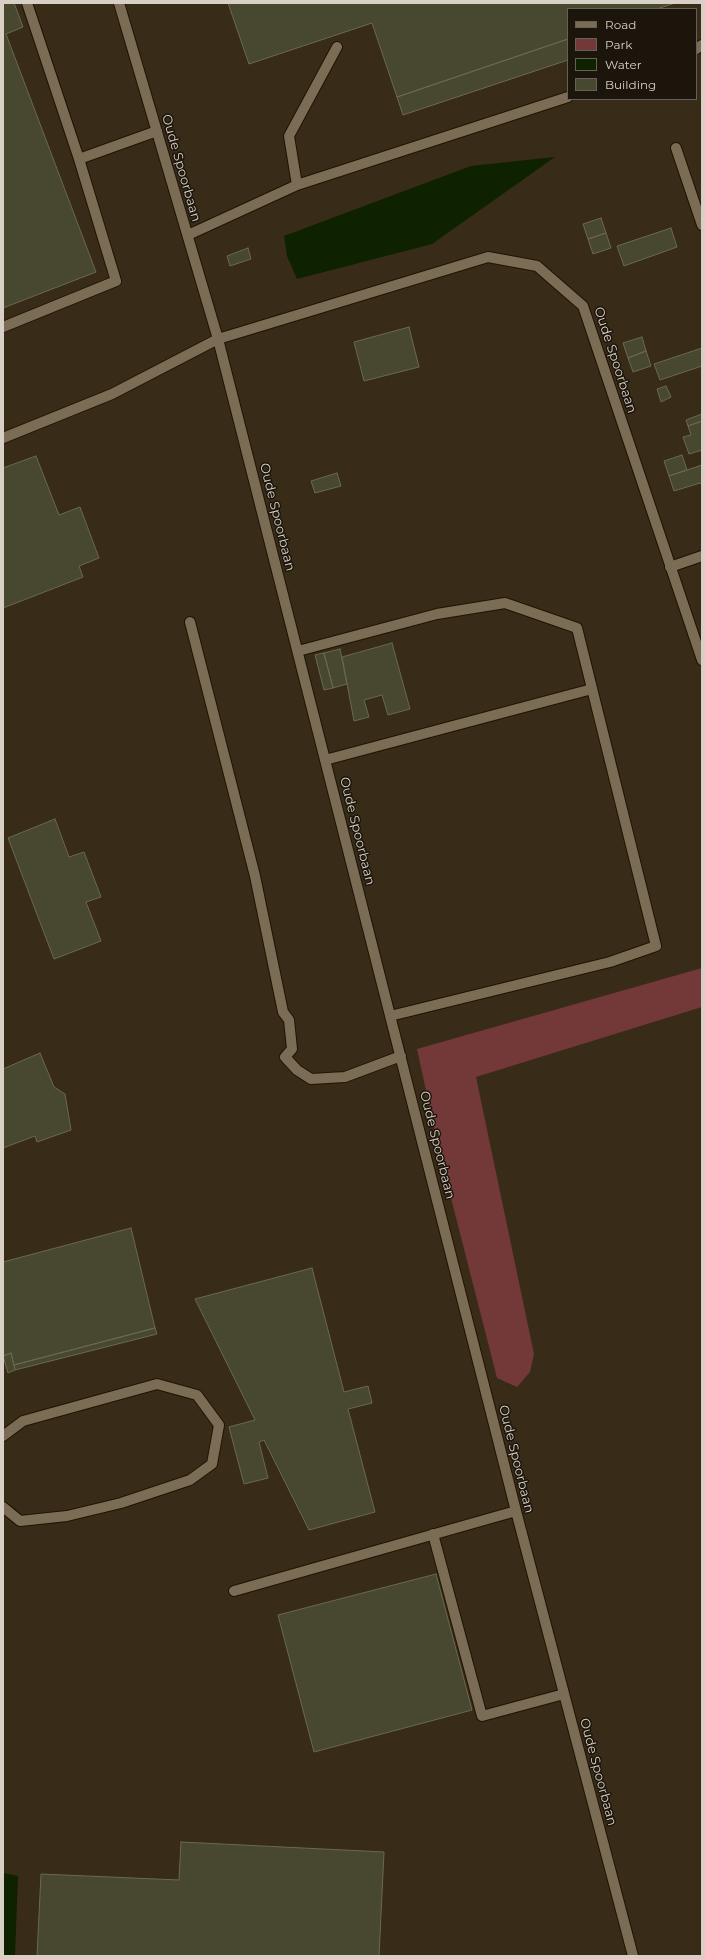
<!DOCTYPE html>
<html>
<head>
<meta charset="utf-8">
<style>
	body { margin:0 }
	#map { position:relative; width:705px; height:1959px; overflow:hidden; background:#382b17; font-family:Montserrat,sans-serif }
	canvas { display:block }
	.frame { position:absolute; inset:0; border:4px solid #d8d0c4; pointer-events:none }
	.legend { position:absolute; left:567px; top:8px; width:130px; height:92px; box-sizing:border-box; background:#1b150c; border:1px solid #676056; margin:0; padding:5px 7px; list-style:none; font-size:12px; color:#d8d0c4 }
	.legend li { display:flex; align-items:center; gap:8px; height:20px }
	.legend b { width:20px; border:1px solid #676056 }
</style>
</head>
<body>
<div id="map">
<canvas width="705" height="1959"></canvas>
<div class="frame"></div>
<ul class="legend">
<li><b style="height:5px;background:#7b6c56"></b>Road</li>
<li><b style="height:11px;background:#723938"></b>Park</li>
<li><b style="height:11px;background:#0e2200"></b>Water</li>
<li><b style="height:11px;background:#48472f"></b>Building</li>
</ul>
</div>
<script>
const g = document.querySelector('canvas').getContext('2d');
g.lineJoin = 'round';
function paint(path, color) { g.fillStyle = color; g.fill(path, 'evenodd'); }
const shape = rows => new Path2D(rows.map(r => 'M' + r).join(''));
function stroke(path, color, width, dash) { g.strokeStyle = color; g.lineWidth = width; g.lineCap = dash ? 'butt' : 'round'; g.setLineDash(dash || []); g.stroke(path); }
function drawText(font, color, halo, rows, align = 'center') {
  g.font = font + ' Montserrat,sans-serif'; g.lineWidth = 3; g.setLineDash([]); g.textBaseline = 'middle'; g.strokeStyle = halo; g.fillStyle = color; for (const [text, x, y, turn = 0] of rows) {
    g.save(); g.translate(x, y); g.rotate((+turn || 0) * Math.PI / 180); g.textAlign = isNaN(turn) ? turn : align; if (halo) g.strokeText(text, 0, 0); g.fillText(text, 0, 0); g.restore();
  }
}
const green = shape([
	[702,968,702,1007,476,1077,534,1354,530,1372,517,1387,497,1378,440,1155,417,1049]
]);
const water = shape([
	[555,157,432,244,297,279,287,256,284,236,471,166],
	[3,1873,18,1876,15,1956,3,1956]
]);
const building = shape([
	[3,3,14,3,23,27,6,34,96,272,3,308,3,3],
	[228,3,675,3,657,9,568,9,568,39,397,97,372,23,249,64,228,3],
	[568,39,568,60,403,115,397,97,568,39],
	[601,218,606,233,588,239,583,224,601,218],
	[671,228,677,247,624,266,617,246,671,228],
	[606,233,611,248,593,254,588,239,606,233],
	[248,248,251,259,230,266,227,256,248,248],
	[409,327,419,367,364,381,354,342,409,327],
	[642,337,646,351,628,358,623,343,642,337],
	[702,348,702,366,660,380,654,364,702,348],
	[646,351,651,366,633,372,628,358,646,351],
	[666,386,671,397,661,402,657,389,666,386],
	[702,414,702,421,688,426,686,420,702,414],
	[702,421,702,450,689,454,683,437,691,435,688,426,702,421],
	[682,455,687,470,669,476,664,461,682,455],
	[36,456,59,515,80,507,99,558,79,566,83,577,3,608,3,468,36,456],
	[702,465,702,484,700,483,674,491,669,476,702,465],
	[337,473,341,486,315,493,311,481,337,473],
	[392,643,410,709,388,715,382,695,364,700,369,717,354,721,342,657,392,643],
	[340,649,347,684,333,688,324,653,340,649],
	[324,653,333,688,324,690,315,655,324,653],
	[55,819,69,857,84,852,101,897,86,902,101,941,54,959,8,838,55,819],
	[40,1053,54,1087,65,1094,71,1130,37,1142,35,1136,3,1148,3,1069,40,1053],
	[131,1228,155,1328,14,1365,11,1353,3,1356,3,1262,131,1228],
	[312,1268,344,1392,368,1386,372,1403,348,1409,375,1512,309,1530,264,1440,259,1442,268,1478,244,1484,229,1427,255,1420,195,1299,312,1268],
	[155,1328,157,1334,15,1370,14,1365,155,1328],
	[11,1353,15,1370,8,1373,3,1356,11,1353],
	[436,1574,472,1710,314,1752,278,1615,436,1574],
	[181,1842,384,1852,379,1956,37,1956,41,1874,179,1880,181,1842]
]);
const minor = shape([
	[27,3,79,159],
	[119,3,218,339,516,1511,633,1956],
	[696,49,702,45],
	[676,148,702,225],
	[297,185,289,136,337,47],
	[188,235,297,185,568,97],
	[3,327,116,281,79,159,157,131],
	[3,438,112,394,218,339,488,257,537,266,583,306,702,660],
	[670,567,702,556],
	[190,622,255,876,283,1012,289,1020,292,1049,285,1057,297,1070,311,1079,345,1077,401,1056],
	[298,651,437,614,505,603,577,628,656,946,610,962,390,1016],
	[325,760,592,689],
	[3,1436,23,1421,157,1384,197,1395,219,1425,212,1464,190,1480,121,1503,67,1516,20,1521,3,1507],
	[433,1534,482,1716,564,1694],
	[234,1591,516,1511]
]);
const streetNames = [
	["Oude Spoorbaan",181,168,74],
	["Oude Spoorbaan",615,360,72],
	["Oude Spoorbaan",277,517,76],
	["Oude Spoorbaan",357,831,76],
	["Oude Spoorbaan",437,1145,76],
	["Oude Spoorbaan",516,1459,76],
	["Oude Spoorbaan",598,1772,75]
];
paint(green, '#723938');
paint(water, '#0e2200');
paint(building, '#48472f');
stroke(building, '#6a6950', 1);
stroke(minor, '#1f1402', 12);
stroke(minor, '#7b6c56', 10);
drawText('13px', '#d8d0c4', '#1b150c', streetNames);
</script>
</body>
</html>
